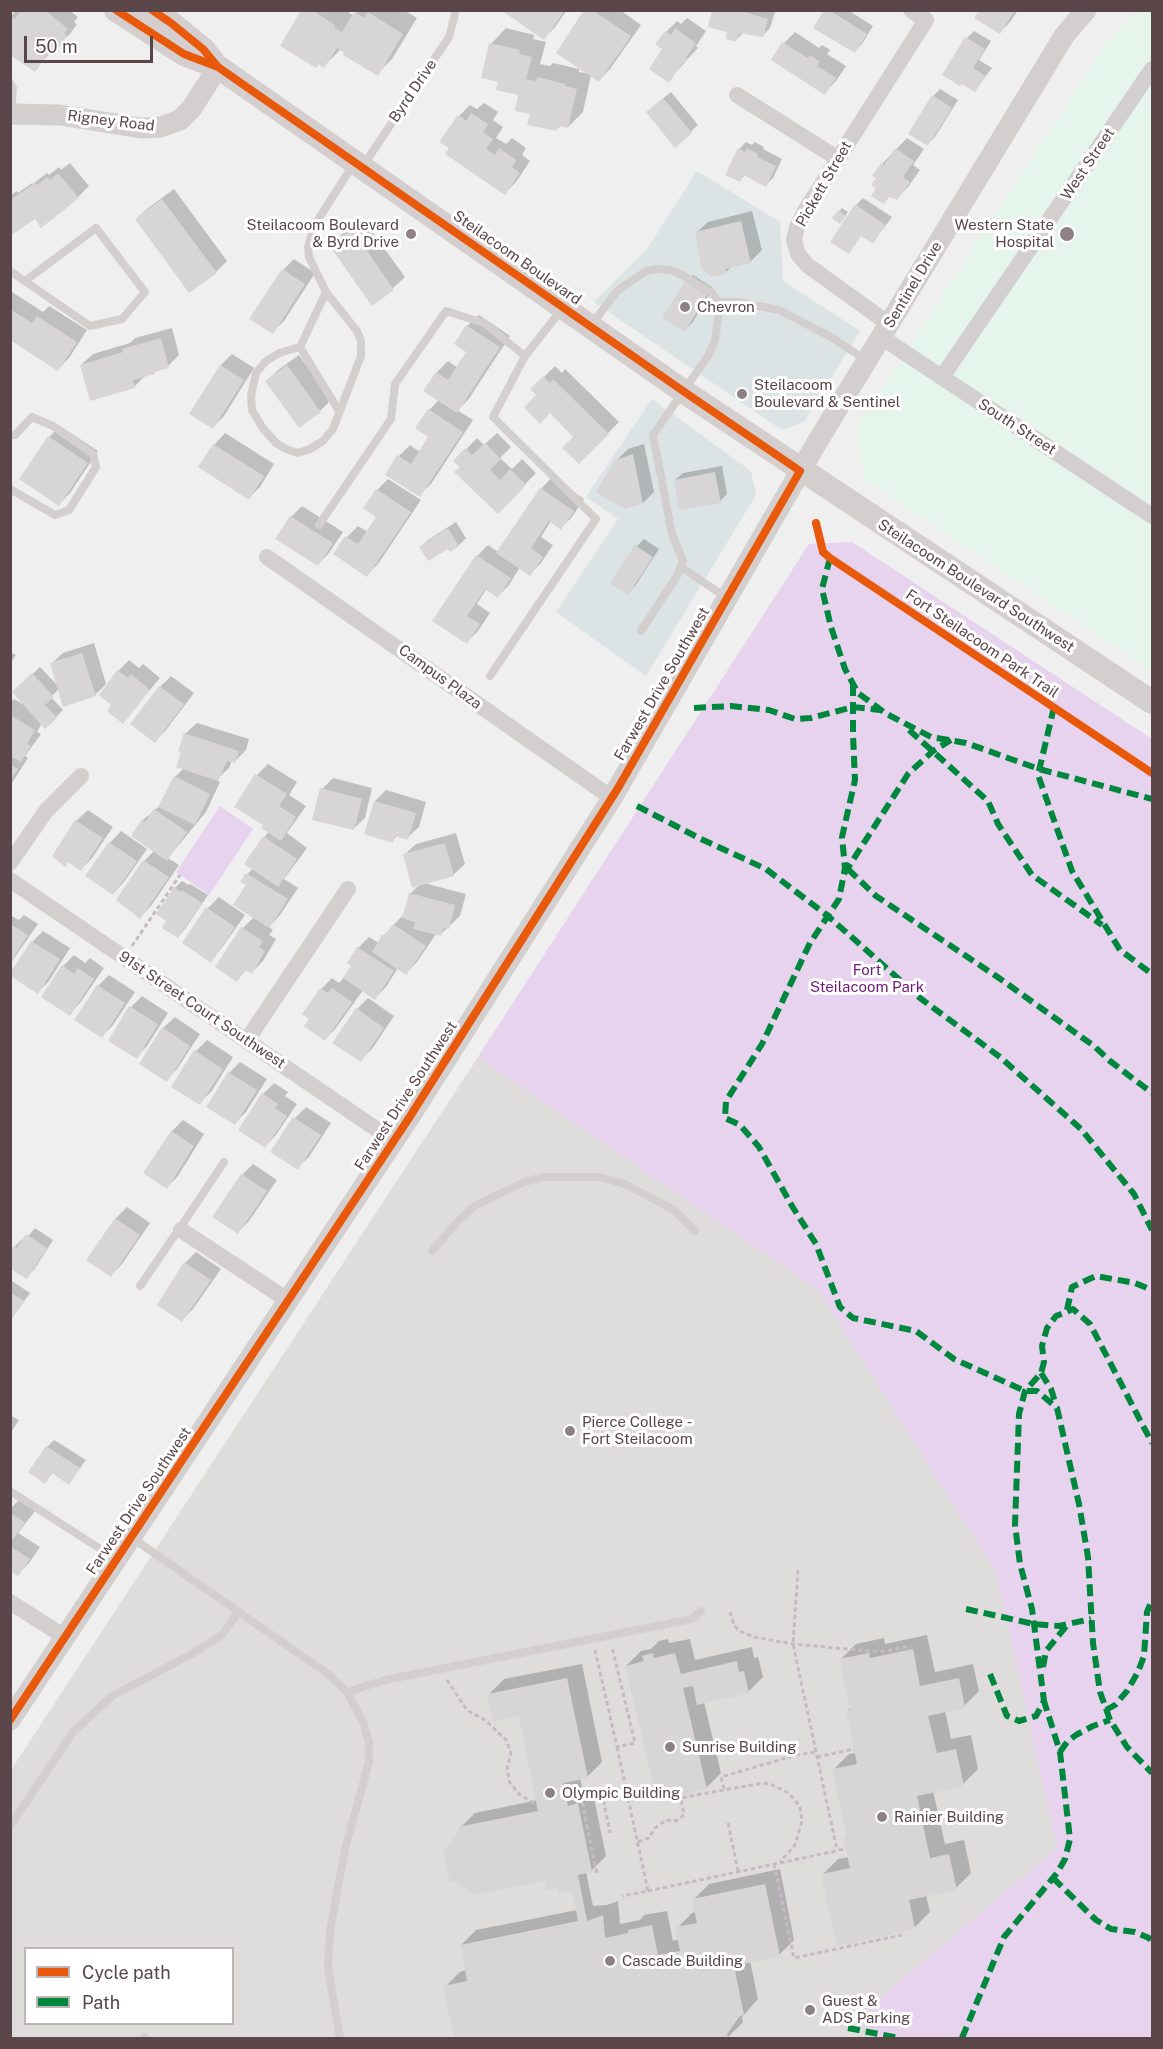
<!DOCTYPE html>
<html>
<head>
<meta charset="utf-8">
<style>
	body { margin:0 }
	#map { position:relative; width:1163px; height:2049px; overflow:hidden; background:#eeefee; font-family:"Public Sans",sans-serif }
	canvas { display:block }
	.frame { position:absolute; inset:0; border:12px solid #5a4649; pointer-events:none }
	.legend { position:absolute; left:24px; top:1947px; width:210px; height:78px; box-sizing:border-box; background:#fff; border:2px solid #bdb5b6; margin:0; padding:8px 10px; list-style:none; font-size:18px; color:#5a4649 }
	.legend li { display:flex; align-items:center; gap:12px; height:30px }
	.legend b { width:30px; border:2px solid #bdb5b6 }
	.scale { position:absolute; left:24px; top:36px; width:129px; height:27px; box-sizing:border-box; border:3px solid #5a4649; border-top:0; padding-left:8px; font-size:18px; line-height:21px; white-space:nowrap; color:#5a4649; -webkit-text-stroke:4px #fff; paint-order:stroke }
</style>
</head>
<body>
<div id="map">
<canvas width="1163" height="2049"></canvas>
<div class="frame"></div>
<ul class="legend">
<li><b style="height:8px;background:#e8590c"></b>Cycle path</li>
<li><b style="height:8px;background:#00873e"></b>Path</li>
</ul>
<div class="scale">50 m</div>
</div>
<script>
const g = document.querySelector('canvas').getContext('2d');
g.lineJoin = 'round';
function paint(path, color) { g.fillStyle = color; g.fill(path, 'evenodd'); }
const shape = rows => new Path2D(rows.map(r => 'M' + r).join(''));
function stroke(path, color, width, dash) { g.strokeStyle = color; g.lineWidth = width; g.lineCap = dash ? 'butt' : 'round'; g.setLineDash(dash || []); g.stroke(path); }
function drawText(font, color, halo, rows, align = 'center') {
  g.font = font + ' "Public Sans",sans-serif'; g.lineWidth = 6; g.setLineDash([]); g.textBaseline = 'middle'; g.strokeStyle = halo; g.fillStyle = color; for (const [text, x, y, turn = 0] of rows) {
    g.save(); g.translate(x, y); g.rotate((+turn || 0) * Math.PI / 180); g.textAlign = isNaN(turn) ? turn : align; if (halo) g.strokeText(text, 0, 0); g.fillText(text, 0, 0); g.restore();
  }
}
const commercial = shape([
	[697,171,780,222,783,281,860,331,805,421,782,430,594,302,647,249],
	[652,399,751,471,756,495,646,676,556,612,618,519,586,497]
]);
const education = shape([
	[478,1057,818,1290,996,1572,1057,1848,994,2038,11,2038,11,1770],
	[26,1948,232,1948,232,2024,26,2024]
]);
const medical = shape([
	[1138,11,1152,11,1152,671,865,480,856,429,1109,39]
]);
const green = shape([
	[852,542,1152,739,1152,2038,867,2038,869,2008,1057,1848,996,1572,818,1290,478,1057,809,544],
	[220,806,253,829,209,895,176,872]
]);
const shadow = shape([
	[17,10,69,10,78,17,74,22,77,24,70,34,58,44,35,70,10,17],
	[303,10,349,10,348,12,354,16,358,10,404,10,417,18,392,59,377,74,341,49,324,66,319,63,316,66],
	[504,10,567,10,555,27,544,38],
	[586,10,620,10,641,25,610,69,599,80,591,75,583,112,568,127,561,125,556,130,531,113,520,94,500,80,491,44,506,28,534,35,533,39,546,42,540,64,550,66,553,63,579,69,579,72,590,74],
	[714,10,769,10,775,12,770,28,763,35,744,32,736,40],
	[825,10,848,10,873,26,862,44,855,51],
	[980,10,1018,10,1011,21,1000,32],
	[687,18,706,31,696,46,698,48,695,51,668,81,664,49,666,32,677,21,681,24],
	[974,31,991,41,979,60,992,68,975,90,944,75,967,38],
	[795,32,819,48,822,45,830,50,827,54,846,66,836,81,825,93,773,60,784,43],
	[940,89,958,100,935,137,928,144,933,96],
	[671,92,698,125,675,146,655,105],
	[484,103,498,112,493,120,503,127,496,138,506,144,512,138,526,148,522,155,530,161,516,182,505,193,459,116,470,105,477,109],
	[907,138,924,149,913,165,920,170,908,187,897,198,878,177,882,164],
	[746,142,752,145,755,142,764,147,763,149,782,159,773,178,766,185,745,175,739,181,739,149],
	[70,163,89,186,78,197,35,217,10,235,10,196,17,191,18,193,32,183,33,184,47,173,49,175,59,167,61,170],
	[174,189,227,261,216,272,190,291,136,219,148,208],
	[863,198,892,217,873,242,862,235,848,252,856,205],
	[842,208,848,212,843,219,839,211],
	[752,211,762,250,751,261,733,265,726,272,696,233,708,222],
	[363,219,405,277,393,288,372,304,331,245,342,234],
	[294,259,315,273,284,321,272,332,283,270],
	[693,275,713,288,692,323,685,330,686,282],
	[12,292,43,312,49,306,87,330,69,358,58,369,10,338,10,294],
	[479,315,510,336,468,400,457,410,473,420,431,484,419,495,387,474,399,456,410,445,420,452,430,436,429,410,439,400,425,390,437,372,448,361,458,368,469,352,456,344,467,326],
	[172,328,179,355,168,366,146,375,134,387,81,365,93,354,130,343,135,338],
	[232,354,254,368,224,416,213,427,221,365],
	[299,355,331,400,320,411,267,381,278,370],
	[555,366,562,373,565,369,619,422,579,462,575,437,532,389],
	[60,426,98,451,70,493,59,504,21,479,49,437],
	[225,433,274,464,260,487,249,498,200,467,214,445],
	[497,433,511,447,500,458,512,469,522,459,536,473,498,512,455,461,477,438,484,445],
	[644,444,654,492,643,503,616,461,628,449],
	[722,466,727,494,720,501,675,480,683,473],
	[552,477,584,499,572,517,561,528,551,521,541,537,553,545,541,563,530,574,520,567,509,585,498,596,487,588,477,604,490,613,478,631,467,642,435,621,477,556,488,545,498,552,541,489],
	[388,479,421,500,378,564,367,575,335,554,347,537,358,526,368,532,378,516,365,507,377,490],
	[302,506,343,532,329,553,318,564,291,517],
	[456,522,466,538,459,545,450,550,448,547,421,547,428,540],
	[644,539,659,549,635,586,628,593,612,583,637,546],
	[94,643,106,684,95,695,59,689,51,697,63,710,56,717,42,723,37,732,41,734,25,756,28,758,10,786,10,703,14,699,26,706,21,685,40,667,59,687,51,664,63,653],
	[10,652,16,655,10,664],
	[129,660,139,668,143,664,160,678,123,722,113,705,101,695,118,671],
	[171,676,194,693,166,730,155,741,160,687],
	[197,723,249,739,246,750,235,761,232,760,229,768,216,780,220,782,206,812,168,858,179,865,151,906,140,917,118,900,144,861,155,850,133,835,143,820,162,804,175,777,184,768,185,734],
	[268,764,297,782,289,795,306,806,287,833,307,848,284,879,298,888,280,915,269,927,273,930,269,935,276,939,263,961,252,972,247,969,237,980,243,928,254,917,248,884,242,881,253,868,246,863,269,831,265,825,236,806,257,775],
	[333,778,372,788,365,818,353,829,322,789],
	[386,790,426,802,419,827,407,838,398,835,392,841,375,801],
	[88,810,113,827,92,858,81,869,69,861,54,855,76,821],
	[121,831,147,849,124,882,113,894,87,876,110,843],
	[456,833,465,864,453,875,424,883,466,894,460,916,440,935,436,934,417,962,406,973,398,968,386,987,375,998,363,990,336,1028,325,1039,311,1018,321,989,332,978,339,983,354,965,349,962,358,948,369,937,379,943,383,936,405,913,410,894,420,884,404,855,416,844],
	[182,881,188,885,190,884,208,895,185,929,178,937,168,921,175,888],
	[219,897,245,915,221,949,210,961,208,908],
	[10,915,19,920,24,915,38,924,10,964],
	[43,931,70,948,49,981,38,992,32,942],
	[74,955,85,963,90,958,104,968,80,1003,69,1014,63,966],
	[109,975,135,992,113,1025,102,1036,98,986],
	[142,996,168,1013,147,1046,136,1057,131,1007],
	[368,998,394,1016,372,1049,360,1060,357,1009],
	[175,1017,200,1034,177,1069,166,1080,163,1028],
	[207,1040,233,1057,211,1092,199,1103,196,1051],
	[240,1062,267,1079,246,1112,235,1123,229,1073],
	[274,1083,288,1092,285,1096,297,1104,276,1135,265,1146,263,1094],
	[306,1107,331,1123,309,1157,297,1168,272,1152,295,1118],
	[183,1120,204,1134,178,1176,167,1187,145,1172,172,1131],
	[253,1164,277,1180,249,1221,238,1232,242,1175],
	[127,1207,150,1223,122,1264,111,1275,88,1260,116,1218],
	[35,1228,53,1240,34,1270,26,1277,14,1247,21,1240,24,1241],
	[196,1252,221,1269,193,1309,182,1320,185,1263],
	[12,1281,30,1293,10,1321,10,1283],
	[10,1415,19,1420,10,1434],
	[54,1440,86,1460,69,1483,53,1473,45,1482,31,1472,47,1447],
	[19,1500,35,1511,18,1533,40,1547,29,1563,18,1574,10,1569,10,1509],
	[927,1635,935,1672,973,1664,979,1691,964,1706,945,1710,951,1739,971,1735,978,1769,963,1784,933,1791,945,1844,964,1840,971,1873,956,1888,926,1895,930,1912,915,1927,823,1874,838,1859,849,1857,845,1839,848,1836,834,1769,849,1754,856,1753,847,1711,851,1707,841,1659,856,1644,884,1638,885,1644],
	[668,1639,669,1643,690,1639,695,1660,752,1647,754,1658,758,1657,763,1677,748,1692,704,1702,721,1773,706,1788,626,1666,641,1651,651,1649,659,1641],
	[582,1664,602,1762,587,1777,580,1778,583,1791,592,1789,606,1856,591,1871,586,1872,593,1906,607,1905,618,1901,620,1924,640,1920,644,1915,667,1911,673,1941,679,1939,677,1928,692,1913,696,1912,694,1899,709,1884,780,1869,794,1940,779,1955,750,1961,758,1999,742,2017,743,2022,728,2037,456,2038,445,1987,460,1972,466,1970,461,1945,476,1930,577,1910,573,1887,559,1886,546,1879,445,1851,453,1843,461,1830,460,1828,475,1813,538,1800,520,1715,489,1694,504,1679]
]);
const building = shape([
	[21,10,45,10,68,29,64,33,67,35,60,47,57,45,54,49,52,48,35,72,10,55,10,16,15,19],
	[301,10,312,10,335,25,334,27,342,32,354,12,364,18,368,12,403,34,378,76,343,55,344,53,337,48,324,68,318,64,316,68,280,46],
	[501,10,565,10,544,40],
	[584,10,592,10,631,36,599,82,556,53],
	[712,10,739,10,768,19,763,37,739,33,736,42,726,39,727,32,708,27],
	[824,10,829,10,867,34,855,53,813,28],
	[979,10,1015,10,1000,34,974,18],
	[675,28,696,43,686,58,688,59,684,64,682,63,669,83,649,69,662,49,655,44,665,31,671,35],
	[965,37,985,49,973,68,986,76,975,92,962,84,960,86,942,75],
	[782,42,808,58,810,55,820,62,817,66,836,78,825,95,771,60],
	[489,43,520,50,519,54,532,57,526,79,536,81,537,77,565,84,565,86,577,89,568,128,558,126,557,131,527,125,530,114,515,111,518,95,496,90,498,82,481,78],
	[932,95,952,108,928,146,908,134],
	[663,98,692,133,675,148,646,112],
	[471,113,488,124,483,132,493,139,486,149,495,155,499,148,516,160,512,167,520,173,505,195,445,154,449,148,439,142,458,115,466,121],
	[738,148,745,152,747,148,758,154,757,157,776,166,766,187,743,175,740,182,725,175],
	[895,148,914,161,903,177,910,182,897,200,889,197,884,204,871,196,876,188,871,185,876,178,872,176,881,163,884,165],
	[58,173,79,198,41,228,35,219,10,236,10,200,35,183,37,185,47,177,50,180],
	[162,199,217,273,189,293,135,219],
	[855,204,885,225,873,244,861,236,849,254,830,242],
	[838,210,846,216,840,224,832,218],
	[741,221,751,263,726,269,727,274,712,277,702,270,695,232],
	[352,229,394,290,372,306,329,245],
	[282,269,305,284,273,334,249,319],
	[685,281,707,295,685,332,662,318],
	[10,309,32,323,37,316,77,342,58,371,10,340],
	[466,325,500,347,457,413,423,391,436,372,448,380,466,352,454,344],
	[161,338,169,368,154,372,155,374,133,380,135,388,90,401,80,365,123,352,122,349],
	[220,365,244,380,213,429,189,414],
	[287,365,321,412,299,428,265,381],
	[543,376,550,383,553,379,609,434,579,464,562,448,573,437,550,413,540,424,524,407,536,395,530,389],
	[428,409,463,432,420,497,385,475,397,455,411,464,428,437,415,428],
	[48,436,88,463,59,506,19,479],
	[485,443,501,459,490,470,500,480,510,469,526,485,498,514,454,472,460,467,453,461,465,448,472,455],
	[213,444,264,476,249,500,198,467],
	[633,454,643,504,624,509,596,492,615,460],
	[715,472,721,503,679,510,674,480],
	[540,488,574,511,561,530,549,521,531,548,543,557,530,576,496,553],
	[376,489,411,512,367,577,333,554,345,536,358,544,376,517,363,508],
	[290,516,333,543,318,566,275,539],
	[448,528,459,546,450,552,448,549,428,561,419,547],
	[635,545,653,557,628,595,610,583],
	[476,555,511,578,498,598,485,589,467,616,480,624,467,644,432,621],
	[82,653,96,696,63,707,50,663],
	[117,670,128,678,131,674,150,690,123,724,107,711,111,705,99,695],
	[32,673,54,697,45,705,57,718,45,729,12,692],
	[159,686,184,704,155,743,130,724],
	[10,715,35,730,27,744,31,746,21,762,10,756],
	[184,733,239,751,235,763,227,761,218,781,176,767,181,752,178,751],
	[10,765,18,769,10,781],
	[255,774,287,794,279,806,296,817,281,841,261,828,263,825,234,807],
	[174,776,210,794,195,825,158,807],
	[320,788,362,799,354,830,312,820],
	[374,801,416,813,408,840,395,836,393,843,364,834],
	[154,809,187,832,167,861,131,836,142,819,145,822],
	[75,820,103,838,81,871,68,862,65,867,52,856],
	[263,836,297,859,278,887,244,864],
	[109,842,137,861,113,895,85,876],
	[445,843,454,876,412,888,403,854],
	[143,860,169,877,140,919,116,900],
	[246,873,288,899,269,928,233,905,246,885,240,882],
	[174,887,180,892,182,890,202,903,178,938,162,928,166,921,156,914],
	[409,893,455,905,449,929,443,928,441,936,413,929,415,922,402,918],
	[206,907,235,927,211,963,182,943],
	[393,924,426,946,406,975,372,952,382,935,384,936],
	[12,925,28,935,10,963,10,927],
	[241,927,263,941,259,947,265,951,252,974,245,970,237,982,215,967],
	[31,941,60,959,38,994,10,976,10,973],
	[357,947,394,971,375,1000,343,978,351,966,347,963],
	[62,965,74,974,78,968,94,979,70,1016,41,997],
	[97,985,125,1003,102,1038,74,1020],
	[320,988,328,993,332,988,352,1002,325,1041,304,1026,309,1019,302,1014],
	[129,1006,158,1024,137,1059,108,1041],
	[356,1008,384,1028,361,1062,332,1043],
	[162,1027,190,1046,167,1082,139,1064],
	[194,1050,223,1069,200,1105,171,1087],
	[228,1072,257,1090,235,1125,206,1107],
	[262,1093,278,1104,275,1108,287,1116,265,1148,238,1130],
	[293,1117,321,1135,298,1170,270,1152],
	[171,1131,194,1146,167,1189,143,1173],
	[241,1174,267,1191,238,1234,212,1217],
	[115,1218,140,1235,111,1277,86,1260],
	[26,1234,47,1248,27,1279,10,1269,10,1250,13,1246,17,1248],
	[184,1262,211,1280,182,1322,157,1305],
	[10,1292,24,1301,10,1321],
	[46,1446,80,1468,69,1485,52,1473,45,1484,28,1472],
	[10,1513,25,1522,12,1541,10,1540],
	[10,1546,30,1559,18,1576,10,1571],
	[913,1649,920,1686,959,1678,965,1708,928,1716,937,1753,956,1749,964,1786,917,1796,930,1858,949,1854,957,1890,909,1900,915,1929,837,1946,821,1874,850,1868,843,1839,847,1838,832,1769,857,1764,846,1710,850,1710,839,1659,869,1653,870,1658],
	[653,1653,654,1658,675,1653,681,1674,737,1661,739,1672,744,1671,749,1693,697,1705,693,1686,683,1688,707,1789,684,1795,683,1789,656,1796,625,1666,644,1661,642,1656],
	[567,1678,588,1778,563,1783,568,1806,578,1803,592,1872,578,1875,587,1921,603,1915,605,1938,628,1933,628,1930,652,1925,658,1955,680,1951,675,1927,697,1923,692,1899,765,1884,780,1956,734,1966,744,2015,740,2016,727,2034,728,2038,454,2038,443,1986,467,1981,460,1945,578,1921,572,1890,559,1893,558,1888,547,1890,545,1881,473,1895,472,1893,453,1881,450,1882,443,1850,446,1850,459,1830,458,1827,538,1811,519,1716,493,1722,487,1694]
]);
const path = shape([
	[132,946,180,875],
	[798,1570,793,1644,837,1850],
	[730,1612,734,1625,739,1631,754,1637,793,1644,880,1652,911,1646],
	[595,1650,617,1747,635,1743,612,1647],
	[447,1680,467,1710,485,1720,506,1740,511,1753,507,1769,510,1783,520,1795,537,1805],
	[617,1747,648,1891,622,1896],
	[817,1757,854,1749],
	[724,1789,721,1777,796,1755,816,1752],
	[602,1793,610,1833],
	[728,1823,738,1871],
	[638,1842,649,1838,655,1828,666,1820,676,1821,684,1815,681,1799,685,1797,763,1783,770,1784,787,1792,794,1799,800,1807,802,1821,795,1845,780,1862],
	[774,1864,794,1958,902,1935],
	[597,1873,581,1797,626,1788],
	[648,1891,845,1849]
]);
const service = shape([
	[10,83,13,88,11,114],
	[363,166,449,37,455,14,454,10],
	[10,271,90,326,122,319,145,292,96,228,25,281],
	[326,292,357,331,361,341,361,356,333,429,323,441,310,449,298,453,286,449,276,443,262,427,252,410,251,396,256,373,265,362,279,353,300,347,326,292,309,257,308,247,314,226,353,165],
	[719,302,738,302,779,310,831,337,866,360],
	[592,324,617,291,646,271,658,269,671,270,684,276,712,293,720,305,715,341,708,356,653,435,672,534,683,561,677,576,641,631],
	[300,347,339,411],
	[10,435,15,435,32,417,53,426,93,454,96,467,69,510,55,515,10,489],
	[319,525,391,419,395,384,446,311,484,323,525,356],
	[681,567,727,598],
	[490,676,596,519,493,417,525,356,562,309],
	[432,1251,459,1220,476,1205,522,1183,542,1177,599,1177,625,1184,674,1210,695,1231],
	[140,1286,175,1235,181,1230,184,1222,224,1162],
	[10,1491,116,1559],
	[131,1537,328,1674,347,1692,363,1722,369,1742,369,1762,345,1849,330,1931,328,1968,340,2038],
	[347,1692,385,1680,692,1619,701,1611],
	[10,1826,73,1732,112,1696,190,1655,222,1635,238,1612],
	[144,2038,145,2037]
]);
const minor = shape([
	[737,95,837,158],
	[889,324,807,265,798,254,794,240,797,227,805,211,926,20,911,10],
	[881,337,1152,516],
	[942,377,1152,69],
	[267,557,612,798],
	[10,863,46,811,81,776],
	[10,880,394,1141],
	[247,1040,348,889],
	[181,1230,289,1301],
	[10,1602,65,1637]
]);
const tertiary = shape([
	[10,114,60,115,141,128,161,127,180,120,192,108,218,67],
	[10,1720,409,1118,612,798,816,444,1064,36,1086,10]
]);
const secondary = shape([
	[116,10,184,54,218,67,683,391,1152,702],
	[152,10,171,23,203,49,214,63]
]);
const quiet = shape([
	[830,558,822,589,831,627,845,669,858,693,885,713,931,737,966,743,1039,769,1152,799],
	[853,684,853,735,855,780,842,837,845,868,839,899,810,943,762,1044,726,1101,725,1118,740,1125,759,1147,792,1206,816,1244,840,1307,853,1318,916,1331,954,1359,1025,1391,1037,1391,1057,1408,1079,1504,1088,1557,1093,1643,1100,1692,1110,1720,1127,1747,1152,1773],
	[1054,707,1038,775,1072,871,1120,950,1152,974],
	[694,708,731,706,769,710,795,719,811,718,853,707,880,710],
	[909,730,988,801,998,824,1032,875,1102,925],
	[637,806,699,838,766,869,828,916,920,998,1000,1057,1081,1129,1134,1194,1152,1230],
	[848,869,876,896,999,978,1094,1046,1110,1061,1152,1093],
	[844,874,908,774,933,751,951,740],
	[1067,1310,1072,1287,1096,1276,1135,1283,1152,1290],
	[1041,1373,1051,1389,1056,1405],
	[966,1609,1034,1624,1059,1626,1091,1619],
	[1043,1667,1046,1651,1068,1624],
	[990,1674,1007,1716,1019,1721,1036,1716,1044,1701,1032,1609,1020,1564,1015,1525,1019,1414,1025,1391,1041,1373,1044,1362,1042,1346,1047,1328,1056,1316,1073,1309,1090,1324,1152,1443],
	[1106,1710,1115,1705,1127,1691,1138,1672,1144,1656,1147,1612,1152,1600],
	[1060,1752,1067,1742,1076,1735,1093,1726,1110,1720],
	[1053,1878,1096,1920,1111,1929,1135,1932,1149,1938,1152,1943],
	[848,2028,899,2038],
	[962,2038,1004,1937,1057,1873,1065,1859,1070,1839,1060,1752,1044,1701]
]);
const cycleway = shape([
	[152,10,171,23,203,49,218,67],
	[816,523,823,552,830,558,1152,773],
	[10,1720,409,1118,618,788,800,471,683,391,218,67,184,54,116,10]
]);
const markers = [
	[411,234,6,"#8e8183"],
	[1067,234,8,"#8e8183"],
	[685,307,6,"#8e8183"],
	[742,394,6,"#8e8183"],
	[570,1431,6,"#8e8183"],
	[670,1747,6,"#8e8183"],
	[550,1793,6,"#8e8183"],
	[882,1817,6,"#8e8183"],
	[610,1961,6,"#8e8183"],
	[810,2010,6,"#8e8183"]
];
const streetNames = [
	["Byrd Drive",413,91,-56],
	["Rigney Road",111,121,7],
	["West Street",1088,164,-56],
	["Pickett Street",824,184,-60],
	["Steilacoom Boulevard",517,258,35],
	["Sentinel Drive",913,285,-59],
	["South Street",1017,427,33],
	["Steilacoom Boulevard Southwest",976,586,33],
	["Fort Steilacoom Park Trail",982,644,34],
	["Campus Plaza",440,677,36],
	["Farwest Drive Southwest",662,684,-60],
	["91st Street Court Southwest",202,1010,34],
	["Farwest Drive Southwest",406,1096,-57],
	["Farwest Drive Southwest",139,1501,-56]
];
const poiNames = [
	["Steilacoom Boulevard",399,225,"right"],
	["& Byrd Drive",399,242,"right"],
	["Western State",1054,225,"right"],
	["Hospital",1054,242,"right"],
	["Chevron",697,307],
	["Steilacoom",754,385],
	["Boulevard & Sentinel",754,402],
	["Pierce College -",582,1422],
	["Fort Steilacoom",582,1439],
	["Sunrise Building",682,1747],
	["Olympic Building",562,1793],
	["Rainier Building",894,1817],
	["Cascade Building",622,1961],
	["Guest &",822,2001],
	["ADS Parking",822,2018]
];
const parkNames = [
	["Fort",867,970],
	["Steilacoom Park",867,987]
];
paint(commercial, '#dce3e4');
paint(education, '#dedddc');
paint(medical, '#e5f5ec');
paint(green, '#e7d3ed');
paint(shadow, '#0003');
paint(building, '#d7d5d5');
stroke(path, '#c6bac5', 3, [4.5, 3]);
stroke(service, '#d4cfcf', 8);
stroke(minor, '#d4cfcf', 16);
stroke(tertiary, '#d4cfcf', 21);
stroke(secondary, '#d4cecf', 24);
stroke(quiet, '#00873e', 6, [12, 6]);
stroke(cycleway, '#e8590c', 8);
for (const [x, y, r, color] of markers) { const dot = new Path2D(); dot.arc(x, y, r, 0, 2 * Math.PI); g.fillStyle = color; g.fill(dot); stroke(dot, '#fff', 2); }
drawText('15px', '#5a4649', '#fff', streetNames);
drawText('15px', '#5a4649', '#fff', poiNames, 'left');
drawText('15px', '#6d1979', '#fff', parkNames);
</script>
</body>
</html>
